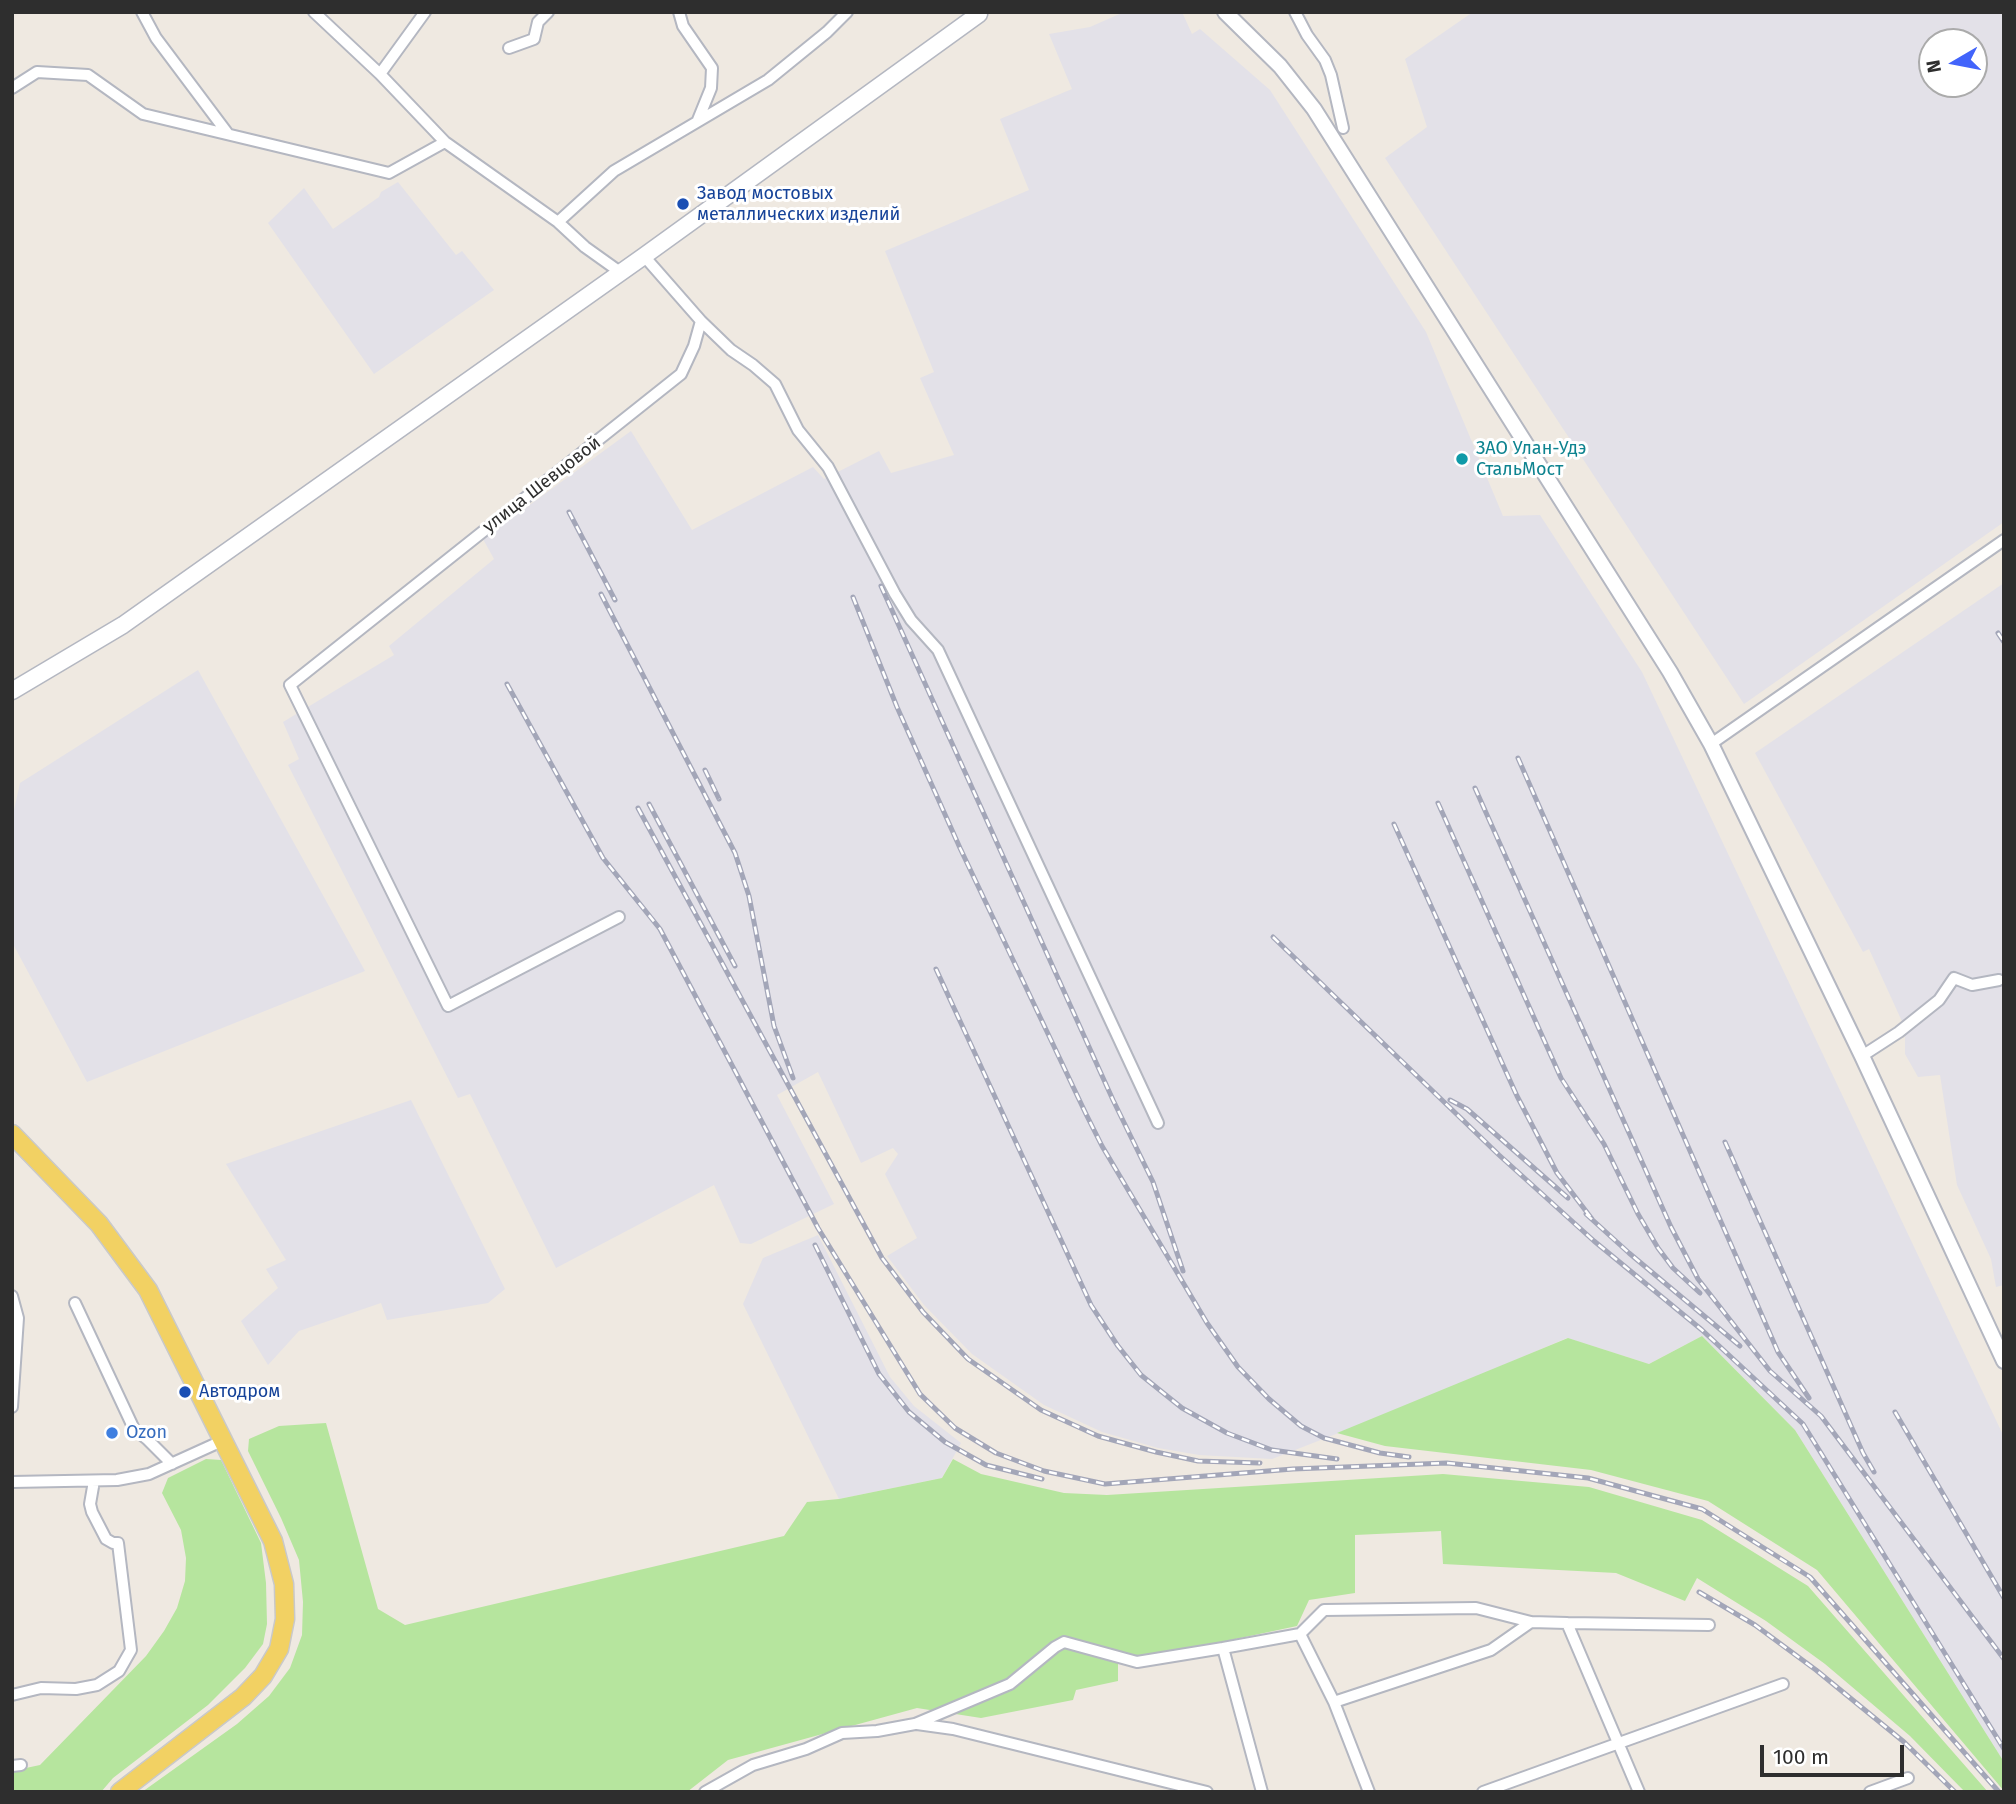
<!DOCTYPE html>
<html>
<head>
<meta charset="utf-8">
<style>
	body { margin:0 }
	#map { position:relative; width:2016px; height:1804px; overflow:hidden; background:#efe9e1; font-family:"Fira Sans",sans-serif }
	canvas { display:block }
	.frame { position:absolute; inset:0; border:14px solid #2e2e2e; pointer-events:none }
	.north { position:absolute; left:1918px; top:28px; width:70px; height:70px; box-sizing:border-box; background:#fff; border:2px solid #ababab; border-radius:50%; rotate:260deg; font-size:19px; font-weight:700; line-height:28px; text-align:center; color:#2e2e2e }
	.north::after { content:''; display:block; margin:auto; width:24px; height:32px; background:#4264fb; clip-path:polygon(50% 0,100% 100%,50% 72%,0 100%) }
	.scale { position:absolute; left:1760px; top:1745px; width:144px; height:32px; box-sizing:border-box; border:4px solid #2e2e2e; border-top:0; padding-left:9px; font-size:21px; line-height:24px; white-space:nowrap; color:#2e2e2e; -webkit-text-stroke:5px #fff; paint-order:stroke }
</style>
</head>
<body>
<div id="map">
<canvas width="2016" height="1804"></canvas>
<div class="frame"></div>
<div class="north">N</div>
<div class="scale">100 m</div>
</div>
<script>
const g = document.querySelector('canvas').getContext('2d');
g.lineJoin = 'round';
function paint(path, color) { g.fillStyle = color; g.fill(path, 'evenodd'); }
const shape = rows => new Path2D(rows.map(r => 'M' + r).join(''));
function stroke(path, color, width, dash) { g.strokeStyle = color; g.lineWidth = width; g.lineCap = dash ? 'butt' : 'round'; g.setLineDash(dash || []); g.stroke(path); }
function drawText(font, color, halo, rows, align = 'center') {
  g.font = font + ' "Fira Sans",sans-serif'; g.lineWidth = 6; g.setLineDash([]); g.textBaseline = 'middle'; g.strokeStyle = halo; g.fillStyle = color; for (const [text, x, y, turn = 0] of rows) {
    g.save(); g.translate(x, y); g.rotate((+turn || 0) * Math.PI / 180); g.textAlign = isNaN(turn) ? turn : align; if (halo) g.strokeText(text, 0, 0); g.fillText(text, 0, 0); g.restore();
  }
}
const industrial = shape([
	[1124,12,1182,12,1192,34,1200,29,1270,90,1426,332,1503,516,1540,515,1642,672,2004,1437,2004,1762,1795,1430,1702,1336,1649,1364,1567,1338,1405,1407,1272,1459,1199,1455,1158,1448,1102,1432,1044,1405,972,1354,924,1305,887,1256,917,1238,885,1174,898,1154,893,1148,861,1163,818,1072,777,1095,834,1204,751,1244,740,1243,714,1185,556,1268,470,1094,458,1098,288,765,299,759,283,722,394,655,389,646,494,559,483,539,631,431,692,530,813,467,824,479,879,451,891,473,954,455,920,378,934,372,885,251,1029,190,1000,119,1072,89,1049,34,1090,27],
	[1473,12,2004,12,2004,522,1744,704,1385,158,1427,127,1405,59],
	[1974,42,1974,84,1932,84,1932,42],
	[398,182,456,255,462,251,494,290,374,374,268,223,304,188,333,229,379,197,381,192],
	[2004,583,2004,1285,1996,1287,1991,1259,1957,1185,1940,1075,1918,1077,1905,1054,1905,1028,1869,949,1863,952,1755,753],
	[198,670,365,971,87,1082,12,942,12,819,20,783],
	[411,1100,505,1289,488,1303,387,1320,381,1303,299,1331,268,1365,241,1321,278,1288,266,1269,286,1260,226,1164],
	[818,1235,890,1377,914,1406,961,1443,942,1478,839,1499,743,1304,763,1258]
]);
const green = shape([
	[1702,1336,1795,1430,2004,1762,2004,1791,1817,1570,1708,1501,1591,1470,1385,1446,1337,1433,1568,1338,1649,1364],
	[326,1423,378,1609,405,1625,784,1536,807,1502,839,1499,942,1478,953,1459,981,1474,1064,1493,1107,1495,1443,1474,1589,1487,1702,1520,1808,1586,1988,1792,1965,1792,1910,1736,1825,1664,1766,1621,1697,1578,1685,1601,1616,1573,1443,1564,1441,1531,1355,1535,1355,1593,1309,1600,1297,1626,1118,1664,1118,1681,1076,1690,1073,1700,981,1718,917,1708,728,1760,687,1792,142,1792,237,1724,269,1696,290,1668,302,1635,303,1602,299,1560,281,1518,248,1451,249,1439,279,1426],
	[206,1459,221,1460,261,1543,266,1583,267,1624,263,1644,245,1668,208,1705,113,1778,101,1792,12,1792,12,1771,40,1765,146,1656,164,1631,177,1608,185,1581,186,1558,181,1530,162,1493,168,1478]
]);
const minor = shape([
	[142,12,156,38,228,134],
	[314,12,380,74],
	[425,12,380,74,445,142],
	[679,12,683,26,712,68,711,88,698,120],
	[1295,12,1307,35,1325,60,1331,75,1343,128],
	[509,48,534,39,538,22,548,12],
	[12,88,37,72,88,75,143,114,389,173,445,142,558,222,585,247,620,272],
	[558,222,614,171,768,80,827,32,847,12],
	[701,321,731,350,753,365,775,384,798,430,828,467,895,594,911,620,938,650,1158,1123],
	[1711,744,2004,540],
	[619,917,448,1006,290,685,681,374,694,346,701,321,644,256],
	[1862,1056,1899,1032,1939,1000,1954,978,1972,985,1999,980],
	[12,1296,18,1318,12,1407],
	[75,1303,134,1429,147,1439,172,1464],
	[12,1482,117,1480,149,1474,224,1440],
	[1567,1623,1709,1625],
	[1300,1634,1324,1610,1476,1608,1531,1622,1567,1623,1639,1792],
	[1223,1648,1300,1634,1334,1702,1369,1792],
	[12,1695,41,1688,76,1689,97,1685,119,1671,131,1650,118,1543,113,1543,106,1539,92,1512,90,1504,94,1481],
	[1334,1702,1491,1650,1531,1622],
	[917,1724,953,1729,1207,1792],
	[12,1766,21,1765],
	[705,1792,753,1765,806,1749,842,1733,877,1731,915,1724,1010,1684,1055,1647,1064,1642,1137,1662,1223,1648,1262,1792],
	[1483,1792,1783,1684],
	[1870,1792,1908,1778]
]);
const tertiary = shape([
	[1225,12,1280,66,1314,109,1670,672,1711,744,1862,1056,2004,1361]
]);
const secondary = shape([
	[12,691,123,625,644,256,979,14]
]);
const primary = shape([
	[12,1134,99,1224,148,1290,273,1541,284,1584,285,1619,279,1649,263,1676,243,1697,120,1792]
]);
const rail = shape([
	[569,512,615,600],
	[881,586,1113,1100,1153,1182,1183,1271],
	[601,594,735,853,749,896,774,1026,793,1078],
	[853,597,897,707,960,848,1086,1114,1102,1146,1207,1323,1238,1367,1269,1399,1301,1426,1324,1438,1380,1453,1409,1457],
	[1998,633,2004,642],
	[507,684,603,858,660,929,818,1228,920,1394,955,1428,996,1453,1044,1471,1105,1484,1293,1469,1447,1463,1588,1478,1702,1509,1810,1577,1999,1792],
	[1518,758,1778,1352,1809,1398],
	[705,770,719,799],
	[1475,788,1671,1227,1698,1279,1770,1371,1821,1416,2004,1659],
	[1438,803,1561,1078,1604,1144,1638,1214,1658,1248,1673,1268,1700,1293],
	[649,804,735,966],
	[638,808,882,1258,923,1312,968,1359,1041,1410,1098,1436,1156,1452,1198,1461,1260,1463],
	[1394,824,1517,1096,1557,1173,1592,1219],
	[1273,937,1499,1155,1594,1241,1702,1330,1803,1424,2004,1749],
	[936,969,1091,1305,1118,1346,1141,1375,1182,1408,1227,1433,1272,1450,1337,1459],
	[1450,1100,1467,1109,1568,1198],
	[1725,1142,1863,1453,1874,1472],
	[1586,1214,1629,1253,1740,1346],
	[815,1245,879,1374,909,1412,945,1442,986,1465,1042,1479],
	[1895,1412,2004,1598],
	[1699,1592,1755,1625,1816,1670,1904,1742,1955,1792]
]);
const markers = [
	[683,204,7,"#1a4fb4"],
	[1462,459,7,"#0f9aa8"],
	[185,1392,7,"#1a4fb4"],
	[112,1433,7,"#3f7fe0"]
];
const transitNames = [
	["Завод мостовых",697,194],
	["металлических изделий",697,215],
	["Автодром",199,1392]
];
const cultureNames = [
	["ЗАО Улан-Удэ",1476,449],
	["СтальМост",1476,470]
];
const streetNames = [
	["улица Шевцовой",542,485,-38]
];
const shopNames = [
	["Ozon",126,1433]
];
paint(industrial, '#e3e1e8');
paint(green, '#b6e59e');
stroke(minor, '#b4b7c1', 14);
stroke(tertiary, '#b4b7c1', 18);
stroke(secondary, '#b4b7c1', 19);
stroke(primary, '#c9c9c9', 21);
stroke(minor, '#fff', 10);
stroke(tertiary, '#fff', 14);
stroke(secondary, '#fff', 16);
stroke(primary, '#f2d163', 18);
stroke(rail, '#a3a6b8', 5);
stroke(rail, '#fff', 2.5, [8]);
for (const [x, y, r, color] of markers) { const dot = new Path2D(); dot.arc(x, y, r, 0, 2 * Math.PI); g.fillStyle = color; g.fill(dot); stroke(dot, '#fff', 2.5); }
drawText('18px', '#164399', '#fff', transitNames, 'left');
drawText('18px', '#0d838f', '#fff', cultureNames, 'left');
drawText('18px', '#2e2e2e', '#fff', streetNames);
drawText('18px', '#366cbe', '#fff', shopNames, 'left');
</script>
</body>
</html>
